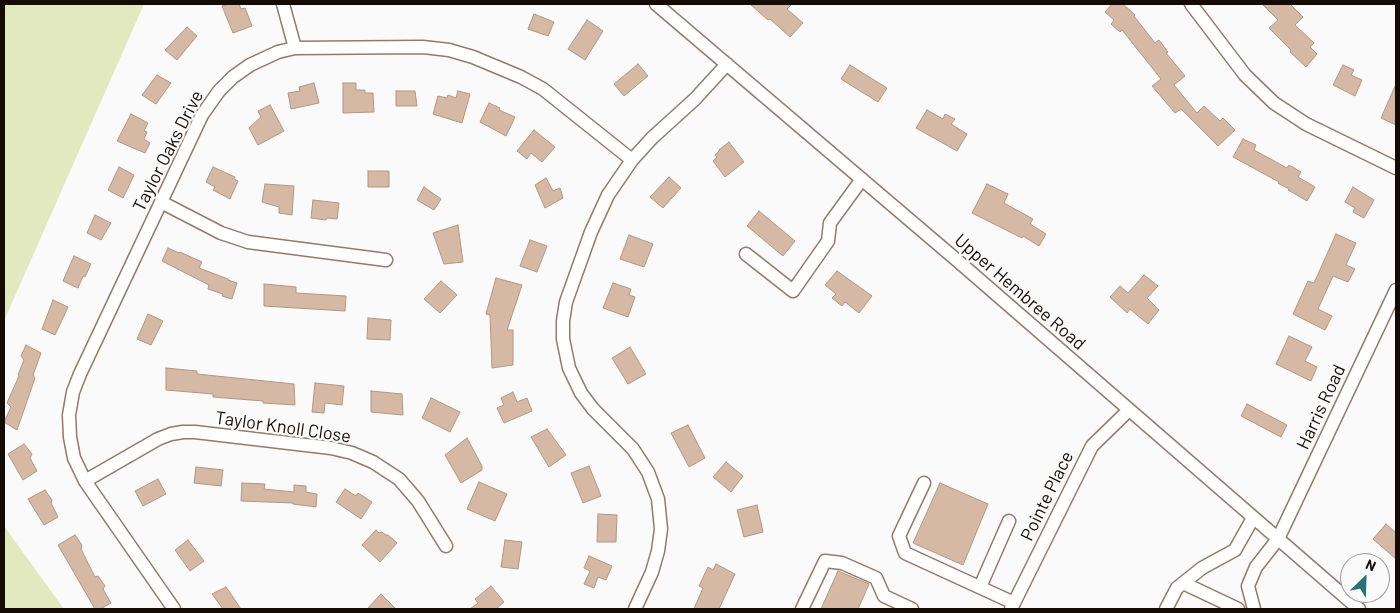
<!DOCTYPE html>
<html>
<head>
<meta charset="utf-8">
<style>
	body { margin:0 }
	#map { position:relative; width:1400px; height:613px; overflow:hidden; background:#fafafa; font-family:Barlow,sans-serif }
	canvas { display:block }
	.frame { position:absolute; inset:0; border:5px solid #150b05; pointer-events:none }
	.north { position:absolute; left:1340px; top:553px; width:50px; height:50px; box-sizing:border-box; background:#fafafa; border:1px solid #9e9a98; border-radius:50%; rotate:24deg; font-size:14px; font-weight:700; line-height:20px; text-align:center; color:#150b05 }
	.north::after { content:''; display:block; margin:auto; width:18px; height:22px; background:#297375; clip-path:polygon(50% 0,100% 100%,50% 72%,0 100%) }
</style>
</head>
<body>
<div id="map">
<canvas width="1400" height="613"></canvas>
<div class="frame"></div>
<div class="north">N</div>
</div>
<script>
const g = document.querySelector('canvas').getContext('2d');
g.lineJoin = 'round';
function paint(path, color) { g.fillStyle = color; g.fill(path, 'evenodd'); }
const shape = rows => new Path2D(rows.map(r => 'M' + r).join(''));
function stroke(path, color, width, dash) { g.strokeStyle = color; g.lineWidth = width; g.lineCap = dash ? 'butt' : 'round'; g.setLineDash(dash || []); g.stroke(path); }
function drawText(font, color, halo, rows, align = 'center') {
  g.font = font + ' Barlow,sans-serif'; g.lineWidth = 4.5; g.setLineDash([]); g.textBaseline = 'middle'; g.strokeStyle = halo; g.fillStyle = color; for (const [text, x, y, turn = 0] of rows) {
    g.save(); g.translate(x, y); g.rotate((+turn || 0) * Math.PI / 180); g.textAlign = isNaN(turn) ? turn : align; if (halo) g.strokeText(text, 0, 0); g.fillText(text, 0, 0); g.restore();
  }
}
const green = shape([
	[4,4,144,4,4,321],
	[4,526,64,609,4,609]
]);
const building = shape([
	[229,4,239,4,241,9,245,8,252,26,233,33,222,6,229,4],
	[750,4,792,4,787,9,803,23,790,37,770,19,768,20,750,4],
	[1112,4,1123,4,1135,15,1134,16,1155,43,1159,40,1168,52,1166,53,1185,76,1174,85,1197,113,1204,106,1220,121,1223,118,1235,130,1218,146,1181,109,1175,113,1152,86,1161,79,1122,30,1120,32,1111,24,1114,20,1105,12,1112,4],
	[1262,4,1290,4,1303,17,1295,25,1314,43,1310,47,1317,54,1306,67,1290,52,1291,50,1269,28,1278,20,1262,4],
	[534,14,554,22,548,36,528,29,534,14],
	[587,20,603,31,585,60,568,49,587,20],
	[187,27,197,36,177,60,165,50,187,27],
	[638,64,648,76,624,96,614,84,638,64],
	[850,65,887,88,878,102,841,79,850,65],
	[1343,65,1354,70,1351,75,1362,80,1355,96,1333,85,1343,65],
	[157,75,171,83,156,104,142,95,157,75],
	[314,83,319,103,291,109,288,93,300,91,299,87,314,83],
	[343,83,356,83,356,90,365,90,365,93,373,93,374,112,343,113,343,83],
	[1396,84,1396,125,1381,118,1396,84],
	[396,91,415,91,417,106,396,106,396,91],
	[458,91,470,94,462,123,433,114,438,96,447,98,448,95,456,98,458,91],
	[489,103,500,108,499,110,515,117,506,136,480,122,489,103],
	[270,105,284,131,258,145,249,128,261,117,258,111,270,105],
	[927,110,943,119,945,114,955,119,951,124,967,134,957,151,916,128,927,110],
	[131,114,148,123,144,131,147,132,144,139,150,143,145,153,117,141,131,114],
	[534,130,555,147,542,162,531,153,527,159,517,151,534,130],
	[1243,139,1256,145,1254,150,1287,168,1289,165,1301,172,1298,177,1315,187,1307,201,1288,190,1289,189,1278,183,1279,182,1233,157,1243,139],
	[729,142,744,162,725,177,713,161,717,157,715,155,719,151,719,150,729,142],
	[119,167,134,175,123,198,108,190,119,167],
	[213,167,235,177,234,179,238,181,230,199,213,190,215,187,206,182,213,167],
	[368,171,389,171,389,187,368,187,368,171],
	[669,177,681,188,663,208,650,197,669,177],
	[546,178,553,191,560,188,563,198,545,208,535,185,546,178],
	[265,184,294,186,292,215,279,213,279,207,262,202,265,184],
	[987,184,1008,194,1004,203,1033,219,1030,224,1046,234,1039,246,1023,236,1022,238,972,213,987,184],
	[424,187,441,199,434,210,417,200,424,187],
	[1353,187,1374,200,1364,218,1353,212,1355,208,1345,202,1353,187],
	[313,200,339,203,337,219,327,218,326,220,311,218,313,200],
	[759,211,795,241,783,256,747,226,759,211],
	[95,215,111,223,101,240,87,233,95,215],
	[458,225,463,262,444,264,433,233,458,225],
	[1336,234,1356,243,1346,265,1355,269,1348,282,1333,276,1318,309,1332,316,1325,330,1293,314,1308,281,1314,283,1336,234],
	[629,235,653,244,644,267,620,259,629,235],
	[530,240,547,246,537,272,520,266,530,240],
	[168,248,179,253,180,252,202,262,199,268,228,279,228,280,237,283,232,299,222,296,223,294,208,289,209,285,162,261,168,248],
	[74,256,91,264,85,277,83,276,78,288,63,281,74,256],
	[837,271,872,296,859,313,845,302,842,306,832,298,836,294,825,285,837,271],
	[1144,275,1158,286,1147,298,1159,310,1148,324,1130,309,1127,313,1110,297,1120,286,1128,293,1144,275],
	[496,278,522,285,507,330,513,330,513,365,492,368,490,315,486,314,496,278],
	[441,281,457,295,440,313,424,299,441,281],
	[613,283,631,289,629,295,635,297,628,317,603,308,613,283],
	[264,284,296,287,296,293,346,296,345,311,264,306,264,284],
	[53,300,68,307,55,335,42,329,53,300],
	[148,314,163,321,151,345,137,339,148,314],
	[368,318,391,320,390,340,367,339,368,318],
	[1289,336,1312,347,1305,361,1317,367,1311,381,1276,364,1289,336],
	[26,345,41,353,33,375,35,378,17,430,4,422,11,407,7,403,19,376,18,375,24,360,21,356,26,345],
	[630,347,646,374,628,384,612,358,630,347],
	[166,368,197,371,197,374,294,384,295,405,263,403,263,401,213,397,213,394,166,390,166,368],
	[315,383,344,386,342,405,325,403,324,413,312,412,315,383],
	[371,391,402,394,403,415,371,412,371,391],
	[513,392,517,402,527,398,532,411,504,423,497,408,504,405,501,398,513,392],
	[431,398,460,412,450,432,422,418,431,398],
	[1247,404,1287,425,1281,437,1241,416,1247,404],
	[688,425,705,458,689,467,671,433,688,425],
	[547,429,566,455,549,467,531,437,547,429],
	[467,438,482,466,482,470,461,483,445,455,467,438],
	[24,444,32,454,30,458,37,471,23,480,8,454,24,444],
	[726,462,743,476,731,492,713,477,726,462],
	[589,466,601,496,583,503,571,473,589,466],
	[196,467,223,470,221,486,194,483,196,467],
	[158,479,166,494,143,506,135,491,158,479],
	[479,482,507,494,495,521,467,509,479,482],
	[242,483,265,484,264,489,294,492,294,485,306,486,306,492,317,494,316,507,293,504,293,503,241,501,242,483],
	[940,483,988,504,963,565,913,543,940,483],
	[345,489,356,496,358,493,372,502,361,519,336,502,345,489],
	[45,490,52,500,51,503,58,517,44,525,28,499,45,490],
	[757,505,763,532,744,537,737,510,757,505],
	[598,514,617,515,616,542,597,542,598,514],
	[1386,524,1396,533,1396,559,1373,539,1386,524],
	[376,530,379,533,382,532,386,535,388,535,397,543,380,562,362,545,376,530],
	[75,535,82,545,81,549,95,577,98,576,105,586,103,589,111,603,100,609,95,609,58,545,75,535],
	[188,540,204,561,190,571,175,550,188,540],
	[505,540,522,542,518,569,501,567,505,540],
	[589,556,612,566,606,580,598,577,594,588,584,584,590,571,584,568,589,556],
	[716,564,735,574,719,609,694,609,703,588,699,586,708,567,713,570,716,564],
	[838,571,869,584,858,609,821,609,838,571],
	[491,586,504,602,496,609,470,609,478,603,475,599,491,586],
	[226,587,241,609,223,609,212,594,226,587],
	[381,594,396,609,367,609,381,594]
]);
const minor = shape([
	[283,4,295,48],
	[656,4,959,262,1359,609],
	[1191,4,1245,75,1274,103,1306,124,1396,168],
	[161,202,221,233,248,242,386,260],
	[746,254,793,291,828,241,830,223,862,179],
	[85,481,158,439,171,434,183,432,195,432,331,448,352,453,373,462,399,479,418,501,446,546],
	[924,483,899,536,905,553,1014,603],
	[1183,583,1238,609],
	[980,587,1009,521],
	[174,609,85,481,74,458,70,437,69,415,73,392,80,374,202,115,219,91,233,77,250,65,278,52,295,48,423,47,449,50,473,57,521,77,543,89,632,160],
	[635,609,652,572,658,551,661,529,658,499,648,472,633,449,593,409,581,393,569,368,563,339,563,321,566,302,591,232,608,195,632,160,652,138,695,99,727,64],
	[802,609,825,561,842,563,876,578,884,596,912,609],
	[1011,609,1092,446,1129,410],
	[1166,609,1177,588,1202,568,1235,550,1253,518],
	[1254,609,1248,586,1256,567,1278,539,1396,290]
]);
const streetNames = [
	["Taylor Oaks Drive",168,151,-63],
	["Upper Hembree Road",1020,292,41],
	["Harris Road",1321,407,-65],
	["Taylor Knoll Close",283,427,8],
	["Pointe Place",1047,496,-64]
];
paint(green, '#e3e9be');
paint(building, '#d6b9a4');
stroke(building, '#b29682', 1);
stroke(minor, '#967968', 15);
stroke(minor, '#fff', 12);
drawText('18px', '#150b05', '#fafafa', streetNames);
</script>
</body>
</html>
